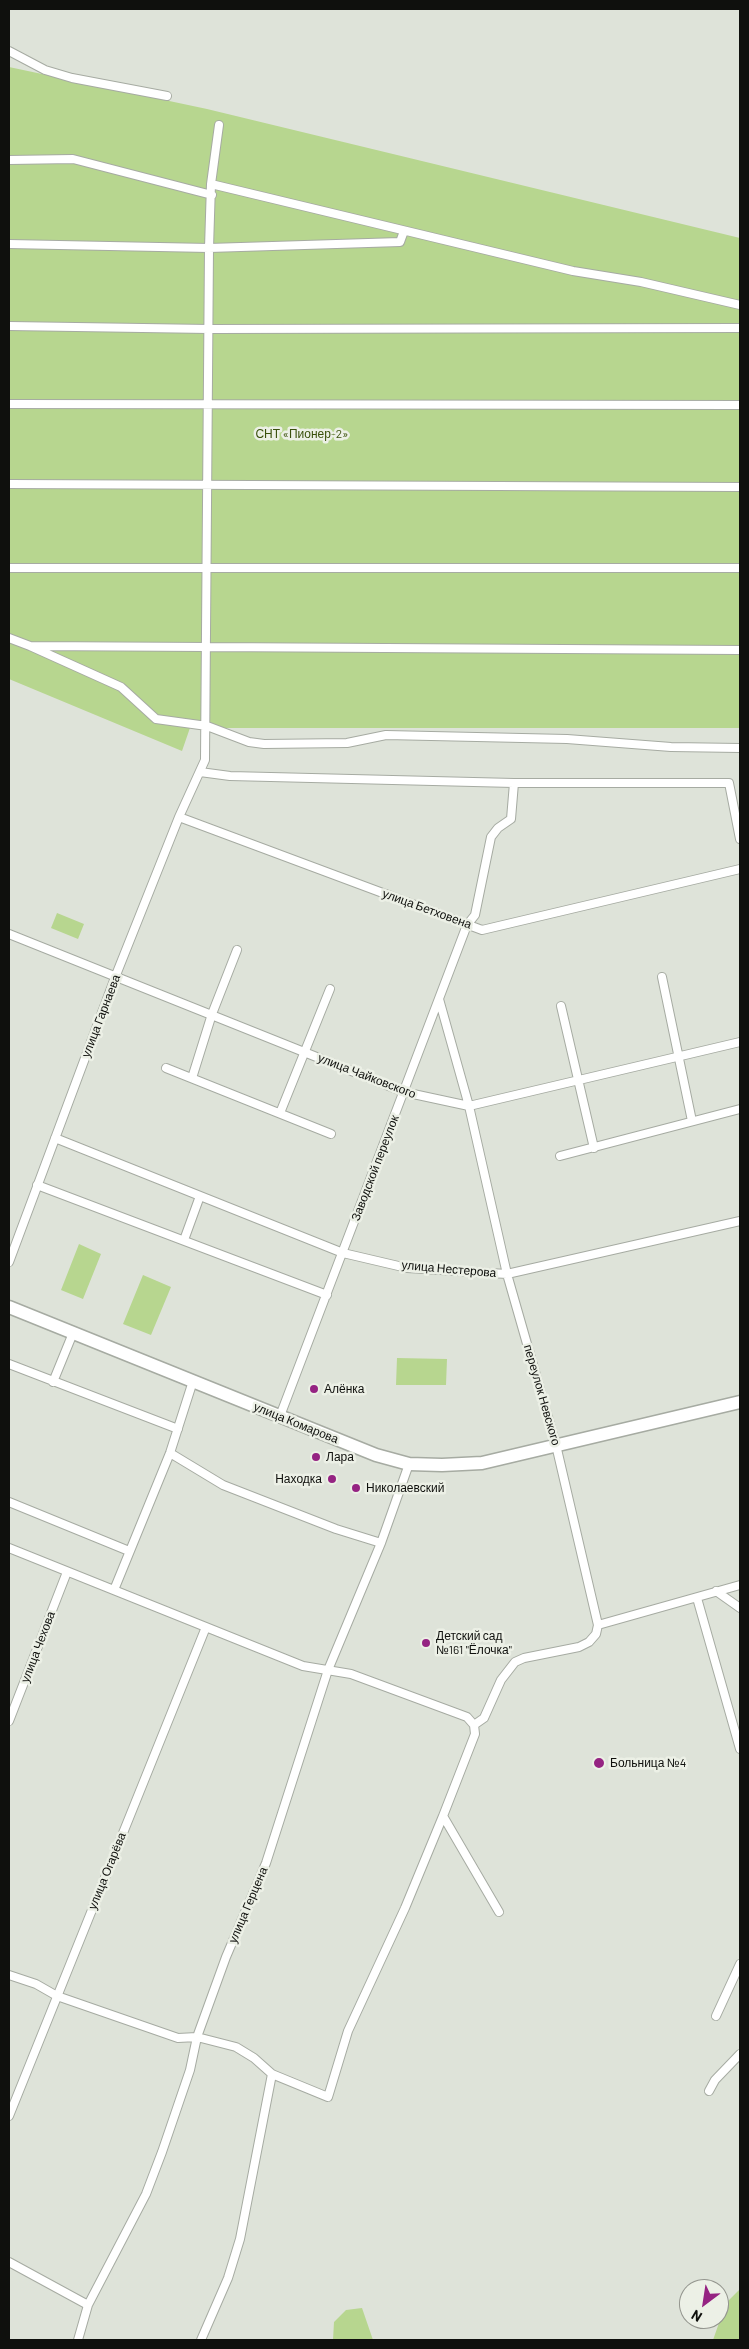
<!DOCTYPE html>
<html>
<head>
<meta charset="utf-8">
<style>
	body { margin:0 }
	#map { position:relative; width:749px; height:2349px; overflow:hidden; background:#dee3d9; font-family:Barlow,sans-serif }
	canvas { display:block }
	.frame { position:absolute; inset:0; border:10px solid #0f100d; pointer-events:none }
	.north { position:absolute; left:679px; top:2279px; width:50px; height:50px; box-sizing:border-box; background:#ecf0e6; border:1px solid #94968f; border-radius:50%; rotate:211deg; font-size:14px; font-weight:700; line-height:20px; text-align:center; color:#0f100d }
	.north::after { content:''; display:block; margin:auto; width:18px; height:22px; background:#952382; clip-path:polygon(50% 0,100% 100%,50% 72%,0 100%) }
</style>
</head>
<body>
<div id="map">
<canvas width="749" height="2349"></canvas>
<div class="frame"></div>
<div class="north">N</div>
</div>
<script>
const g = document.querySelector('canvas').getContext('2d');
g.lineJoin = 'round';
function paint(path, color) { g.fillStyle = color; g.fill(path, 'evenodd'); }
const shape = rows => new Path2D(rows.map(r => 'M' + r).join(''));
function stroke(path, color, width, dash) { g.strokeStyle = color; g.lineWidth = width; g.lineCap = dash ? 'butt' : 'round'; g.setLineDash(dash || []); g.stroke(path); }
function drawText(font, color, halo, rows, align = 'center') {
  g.font = font + ' Barlow,sans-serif'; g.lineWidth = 5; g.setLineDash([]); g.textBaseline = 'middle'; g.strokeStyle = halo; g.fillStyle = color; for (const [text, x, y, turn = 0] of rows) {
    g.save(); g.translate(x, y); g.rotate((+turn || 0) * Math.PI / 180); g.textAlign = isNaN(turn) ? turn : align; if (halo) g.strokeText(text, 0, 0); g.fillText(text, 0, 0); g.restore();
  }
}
const green = shape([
	[9,67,207,109,740,238,740,728,222,728,192,722,182,751,9,679],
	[57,913,84,924,78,939,51,928],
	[79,1244,101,1254,83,1299,61,1290],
	[143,1275,171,1287,151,1335,123,1324],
	[397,1358,447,1359,446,1385,396,1385],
	[740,2289,740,2340,713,2340,726,2303],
	[362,2308,373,2340,333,2340,334,2322,346,2310]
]);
const minor = shape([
	[9,51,45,70,72,78,167,96],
	[9,160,73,159,212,195],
	[211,184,573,271,641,282,740,305],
	[9,244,209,248,400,242,404,231],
	[9,326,209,329,740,328],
	[9,404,740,405],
	[9,484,740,487],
	[9,568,740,568],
	[9,638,30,646,740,650],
	[30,646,121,687,156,719,207,726,249,742,264,744,347,743,386,735,567,739,671,747,740,748],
	[200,772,230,776,514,783,729,783,740,839],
	[179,817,482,930,740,869],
	[9,934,404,1092,469,1106,740,1042],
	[662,977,692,1121],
	[439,999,469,1106,507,1274,556,1445,598,1625,596,1634,589,1642,579,1647,524,1658,515,1662,501,1680,484,1718,474,1725],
	[561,1006,594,1148],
	[166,1068,331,1134],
	[192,1078,212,1014,237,950],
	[280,1113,330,989],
	[55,1138,343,1253,407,1268,507,1274,740,1221],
	[560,1156,740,1109],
	[37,1185,327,1295],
	[184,1240,200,1196],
	[9,1262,116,975,179,817,205,760,209,248,211,184,219,125],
	[9,1364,178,1429],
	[53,1382,73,1333],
	[280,1416,467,925,475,915,491,837,498,828,511,819,514,783],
	[170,1453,223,1485,336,1529,381,1543],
	[9,1502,129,1551],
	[9,1548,303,1666,351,1674,467,1717,474,1725,475,1734,443,1816,499,1912],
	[114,1590,170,1453,193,1381],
	[716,1591,740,1608],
	[697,1598,740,1749],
	[598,1625,740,1585],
	[9,1721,67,1572],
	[9,1975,36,1984,57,1996,178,2038,197,2037,236,2047,254,2058,272,2074,328,2097,348,2031,405,1908,443,1816],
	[716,2016,740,1964],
	[709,2091,715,2080,740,2054],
	[9,2116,206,1627],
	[9,2262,88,2305],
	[78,2340,88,2305,146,2194,162,2152,190,2070,197,2037,226,1957,266,1863,328,1670,381,1543,409,1464],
	[201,2340,228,2278,240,2239,272,2074]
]);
const primary = shape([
	[9,1307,376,1455,409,1464,442,1465,482,1463,740,1402]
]);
const markers = [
	[314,1389,5,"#952382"],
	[316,1457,5,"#952382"],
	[332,1479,5,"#952382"],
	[356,1488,5,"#952382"],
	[426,1643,5,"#952382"],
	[599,1763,6,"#952382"]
];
const parkNames = [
	["СНТ «Пионер-2»",302,434]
];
const streetNames = [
	["улица Бетховена",427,909,20],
	["улица Гарнаева",101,1016,-69],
	["улица Чайковского",367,1076,21],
	["Заводской переулок",375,1168,-69],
	["улица Нестерова",449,1269,5],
	["переулок Невского",542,1395,74],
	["улица Комарова",296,1423,22],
	["улица Чехова",38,1647,-69],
	["улица Огарёва",107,1871,-68],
	["улица Герцена",248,1905,-67]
];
const poiNames = [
	["Алёнка",324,1389],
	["Лара",326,1457],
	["Находка",322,1479,"right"],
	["Николаевский",366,1488],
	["Детский сад",436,1636],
	["№161 \"Ёлочка\"",436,1650],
	["Больница №4",610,1763]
];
paint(green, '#b7d68f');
stroke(minor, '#a6aba2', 10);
stroke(primary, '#a6aba2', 15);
stroke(minor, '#fff', 8);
stroke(primary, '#fff', 12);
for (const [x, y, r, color] of markers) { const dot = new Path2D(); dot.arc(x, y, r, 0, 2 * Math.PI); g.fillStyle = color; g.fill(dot); stroke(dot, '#ecf0e6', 2); }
drawText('12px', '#39500b', '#ecf0e6', parkNames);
drawText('12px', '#0f100d', '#ecf0e6', streetNames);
drawText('12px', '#0f100d', '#ecf0e6', poiNames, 'left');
</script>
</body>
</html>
